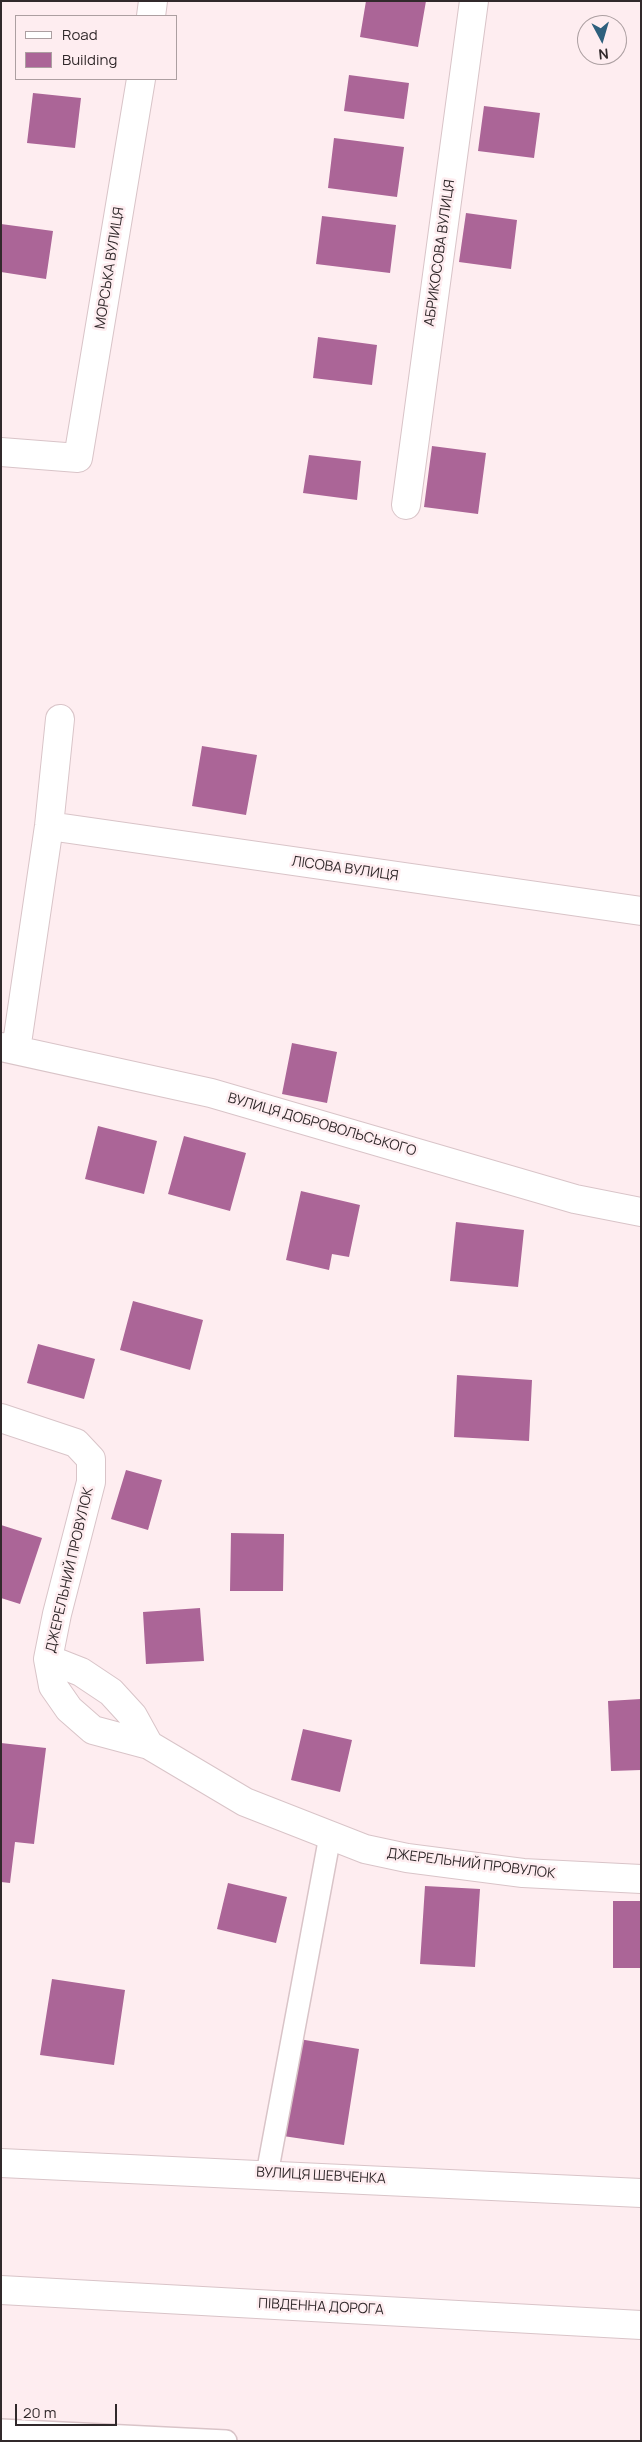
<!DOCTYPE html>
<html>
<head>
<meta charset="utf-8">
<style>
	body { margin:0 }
	#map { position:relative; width:642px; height:2442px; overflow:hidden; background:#feedf0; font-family:Manrope,sans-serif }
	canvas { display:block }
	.frame { position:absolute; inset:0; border:2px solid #31292b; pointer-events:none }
	.legend { position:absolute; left:15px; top:15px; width:162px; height:65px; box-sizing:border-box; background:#feedf0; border:1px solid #ac9fa1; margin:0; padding:6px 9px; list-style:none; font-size:15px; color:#31292b }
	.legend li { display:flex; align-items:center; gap:10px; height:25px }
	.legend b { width:25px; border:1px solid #ac9fa1 }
	.north { position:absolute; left:577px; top:15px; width:50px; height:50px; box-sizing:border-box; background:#feedf0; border:1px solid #ac9fa1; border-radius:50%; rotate:174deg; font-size:14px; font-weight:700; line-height:20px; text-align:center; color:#31292b }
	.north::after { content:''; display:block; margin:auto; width:18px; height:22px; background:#2e607d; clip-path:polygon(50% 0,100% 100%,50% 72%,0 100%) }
	.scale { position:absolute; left:15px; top:2404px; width:102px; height:22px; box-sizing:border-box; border:2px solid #31292b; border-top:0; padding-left:6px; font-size:15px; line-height:18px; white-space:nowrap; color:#31292b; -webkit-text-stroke:4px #feedf0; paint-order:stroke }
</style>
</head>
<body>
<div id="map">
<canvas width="642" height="2442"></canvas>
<div class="frame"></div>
<ul class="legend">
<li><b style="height:6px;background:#fff"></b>Road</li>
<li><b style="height:14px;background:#ab6597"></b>Building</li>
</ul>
<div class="north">N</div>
<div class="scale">20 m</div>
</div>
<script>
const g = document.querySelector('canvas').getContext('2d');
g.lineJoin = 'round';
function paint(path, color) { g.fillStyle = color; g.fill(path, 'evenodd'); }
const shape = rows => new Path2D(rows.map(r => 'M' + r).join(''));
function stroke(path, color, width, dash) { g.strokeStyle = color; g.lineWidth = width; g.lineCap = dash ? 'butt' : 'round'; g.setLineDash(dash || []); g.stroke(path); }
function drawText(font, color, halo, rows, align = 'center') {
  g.font = font + ' Manrope,sans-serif'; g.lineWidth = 5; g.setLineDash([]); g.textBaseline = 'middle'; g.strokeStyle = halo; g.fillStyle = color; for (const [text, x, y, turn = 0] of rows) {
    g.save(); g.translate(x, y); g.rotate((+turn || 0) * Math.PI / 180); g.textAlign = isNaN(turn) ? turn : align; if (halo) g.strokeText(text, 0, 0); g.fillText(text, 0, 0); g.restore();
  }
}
const building = shape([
	[366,1,426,1,418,47,360,37],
	[349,75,409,83,404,119,344,111],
	[33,93,81,98,75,148,27,143],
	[484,106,540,113,534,158,478,151],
	[334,138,404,147,397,197,328,188],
	[466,213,517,220,511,269,459,262],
	[322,216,396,225,390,273,316,264],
	[1,224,53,231,46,279,1,272],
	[318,337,377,345,372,385,313,378],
	[432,446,486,453,478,514,424,507],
	[309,455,361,461,357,500,303,493],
	[202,746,257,755,246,815,192,806],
	[292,1043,337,1052,327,1103,282,1094],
	[98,1126,157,1141,144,1194,85,1179],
	[184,1136,246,1153,230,1211,168,1194],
	[301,1191,360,1205,349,1257,332,1254,329,1270,286,1260],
	[456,1222,524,1230,518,1287,450,1281],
	[133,1301,203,1320,190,1370,120,1350],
	[38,1344,95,1359,84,1399,27,1383],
	[457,1375,532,1380,529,1441,454,1437],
	[126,1470,162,1480,148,1530,111,1519],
	[1,1525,42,1538,20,1604,1,1598],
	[231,1533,284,1534,283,1591,230,1591],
	[200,1608,204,1661,146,1664,143,1612],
	[641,1699,641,1770,611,1771,608,1701],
	[303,1729,352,1740,340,1792,291,1780],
	[1,1743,46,1748,34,1844,15,1842,10,1883,1,1882],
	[228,1883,287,1897,276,1943,217,1929],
	[425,1886,480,1889,475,1967,420,1964],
	[613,1901,641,1901,641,1968,613,1968],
	[52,1979,125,1990,114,2065,40,2055],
	[299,2039,359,2049,344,2145,283,2136]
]);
const lane = shape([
	[267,2174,330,1836],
	[1,2430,226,2441]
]);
const street = shape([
	[151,16,153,1],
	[1,452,78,458,141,79],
	[406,505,474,1],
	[49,826,641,911],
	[1,1047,211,1093,575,1199,641,1212],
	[16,1050,49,826,60,719],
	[1,1418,76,1443,91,1459,91,1482,57,1614,48,1659,53,1686,69,1709,93,1730,149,1745,245,1802,365,1849,407,1858,523,1873,641,1879],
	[48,1659,81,1672,111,1692,133,1716,149,1745],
	[1,2163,641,2193]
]);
const highway = shape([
	[1,2290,641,2325]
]);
const streetNames = [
	["АБРИКОСОВА ВУЛИЦЯ",440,253,-82],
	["МОРСЬКА ВУЛИЦЯ",110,268,-81],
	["ЛІСОВА ВУЛИЦЯ",345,869,8],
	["ВУЛИЦЯ ДОБРОВОЛЬСЬКОГО",322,1125,16],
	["ДЖЕРЕЛЬНИЙ ПРОВУЛОК",70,1570,-77],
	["ДЖЕРЕЛЬНИЙ ПРОВУЛОК",471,1864,7],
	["ВУЛИЦЯ ШЕВЧЕНКА",321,2176,3],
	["ПІВДЕННА ДОРОГА",321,2307,3]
];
paint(building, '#ab6597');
stroke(lane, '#d9c4c8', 24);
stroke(street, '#d9c4c8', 30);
stroke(highway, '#d9c4c8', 30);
stroke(lane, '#fff', 21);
stroke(street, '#fff', 28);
stroke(highway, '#fff', 28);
drawText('14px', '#31292b', '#feedf0', streetNames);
</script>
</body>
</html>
